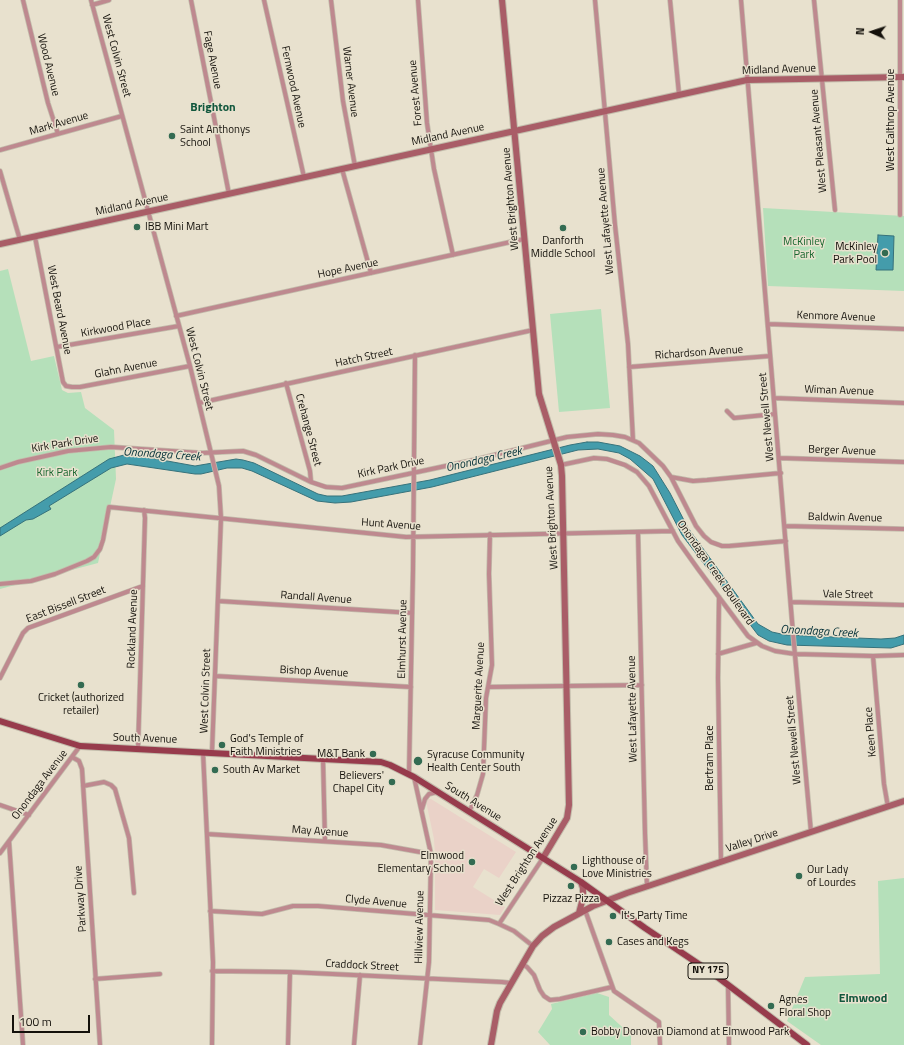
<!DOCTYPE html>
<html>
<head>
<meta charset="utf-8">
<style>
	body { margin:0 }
	#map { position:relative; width:904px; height:1045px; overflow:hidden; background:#e8e1ce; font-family:"Titillium Web",sans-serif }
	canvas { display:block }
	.north { position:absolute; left:852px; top:12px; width:40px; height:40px; -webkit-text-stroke:3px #e8e1ce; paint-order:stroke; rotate:273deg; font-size:11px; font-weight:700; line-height:16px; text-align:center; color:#14110b }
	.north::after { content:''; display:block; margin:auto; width:14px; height:18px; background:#14110b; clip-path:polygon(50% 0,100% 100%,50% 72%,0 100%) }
	.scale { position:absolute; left:12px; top:1015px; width:78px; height:18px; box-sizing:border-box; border:2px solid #14110b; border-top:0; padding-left:5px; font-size:12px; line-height:14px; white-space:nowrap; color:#14110b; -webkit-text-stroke:3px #e8e1ce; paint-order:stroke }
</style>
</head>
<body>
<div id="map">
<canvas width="904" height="1045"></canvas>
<div class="north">N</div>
<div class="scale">100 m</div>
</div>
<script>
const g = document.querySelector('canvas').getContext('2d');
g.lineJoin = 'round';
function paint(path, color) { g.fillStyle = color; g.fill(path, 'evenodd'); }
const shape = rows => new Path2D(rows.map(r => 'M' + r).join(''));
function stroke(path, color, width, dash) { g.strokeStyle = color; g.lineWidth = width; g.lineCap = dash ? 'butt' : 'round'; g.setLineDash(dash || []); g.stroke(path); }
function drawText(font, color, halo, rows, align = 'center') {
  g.font = font + ' "Titillium Web",sans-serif'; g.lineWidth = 3; g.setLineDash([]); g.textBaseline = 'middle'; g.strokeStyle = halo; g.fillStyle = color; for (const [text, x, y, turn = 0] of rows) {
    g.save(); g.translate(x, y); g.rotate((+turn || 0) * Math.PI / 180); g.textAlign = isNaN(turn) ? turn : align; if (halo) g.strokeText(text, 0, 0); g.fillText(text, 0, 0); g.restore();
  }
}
const education = shape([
	[428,799,431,799,516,852,499,878,484,869,473,887,505,907,500,915,435,910,435,854,434,839,426,801]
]);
const green = shape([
	[763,208,904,216,904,291,768,286],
	[8,269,31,361,54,356,62,390,68,393,81,392,85,408,114,430,116,479,98,563,0,589,0,271],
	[601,309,610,408,559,412,550,314],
	[904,878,904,1045,821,1045,787,1021,805,977,880,974,878,881],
	[597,993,609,997,609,1015,631,1035,631,1045,550,1045,538,1032,552,1009,551,1004]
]);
const water = shape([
	[878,235,894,236,893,270,876,270,878,235],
	[587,442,598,442,620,446,640,456,653,466,670,493,688,528,758,624,772,632,786,635,881,639,895,638,904,635,904,644,891,648,787,645,769,641,758,635,682,535,653,479,630,459,619,453,598,449,578,450,432,487,351,502,335,503,317,501,252,471,242,468,227,468,201,474,195,474,127,464,111,468,49,506,51,509,33,519,26,520,0,536,0,528,109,459,124,455,134,455,195,466,236,459,243,460,254,463,318,494,327,496,342,496,430,480,570,445,587,442]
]);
const street = shape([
	[23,0,48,103,58,134],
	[91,0,190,366,219,486,221,518,212,752],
	[191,0,229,194],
	[264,0,304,177],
	[331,0,343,101,355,166],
	[418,0,427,123,434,169,453,255],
	[595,0,615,225,628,344,633,440],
	[670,0,679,94],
	[741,0,793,633,811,832],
	[814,0,835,210],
	[900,0,900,215],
	[92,5,109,0],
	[0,150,122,116],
	[342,169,371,273],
	[0,171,20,240],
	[35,237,63,382,66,386,72,387,80,387,190,366],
	[176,316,524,239],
	[768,324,904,329],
	[57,347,179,326],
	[629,367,770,356],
	[286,383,310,471,311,482],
	[774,398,904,403],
	[199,403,533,330],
	[727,411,734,418,775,414],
	[779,458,904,462],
	[561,465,594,458,607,459,625,465,637,472,649,486,678,541,698,569,748,636,762,646,775,651,795,654,873,656,904,655],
	[0,468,18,462,68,451,111,447,202,453,243,451,256,455,311,482,326,487,342,488,474,460,567,437,598,434,613,435,625,437,639,443,663,466,671,477,696,526,704,536,711,542,722,546,729,546,786,541],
	[671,477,693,481,707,480,781,473],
	[785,526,904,529],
	[638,532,645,833,647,886],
	[0,584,31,581,55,574,87,561,94,557,100,549,103,540,109,507,406,537,673,531],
	[719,597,718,678,721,862],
	[218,601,412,613],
	[791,602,904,605],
	[718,654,756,643],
	[873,656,884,784,888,807],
	[215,676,411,687],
	[0,678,23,633,28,628,143,586],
	[488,687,642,685],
	[138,749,145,518,144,510],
	[203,752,213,962,212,1045],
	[72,757,79,761,82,769,100,1045],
	[323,759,325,841],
	[409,774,413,570,415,355],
	[414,777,431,854,429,962,420,1045],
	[83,786,104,782,111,785,115,789,129,838,134,893],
	[0,805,29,815],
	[422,809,425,799,429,794,437,792],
	[469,812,477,795,483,774,486,698,492,665,489,574,490,534],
	[207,834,381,845,431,854],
	[9,841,23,1045],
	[0,853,80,746],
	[585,910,614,991,659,1022,660,1045],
	[210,911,262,914,293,906,318,906,489,920,499,924,514,931,533,946],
	[499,924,543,858],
	[522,964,527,967,534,975,540,990,544,996,550,1000,560,999,612,987],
	[212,971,290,972,502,982,511,983],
	[95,979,160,974],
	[728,985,729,1045],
	[288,1045,290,972],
	[354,1045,360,975]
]);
const secondary = shape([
	[502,0,539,394,561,465,562,476,569,805,567,818,543,858],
	[0,244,747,80,904,77],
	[579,913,583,898,583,888,581,882],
	[491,1045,497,1011,500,1003,533,946,542,936,554,927,593,906,627,893,904,801]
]);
const primary = shape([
	[0,721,80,746,323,759,381,762,390,765,414,777,581,882,645,928,715,975,807,1045]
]);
const markers = [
	[172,136,4,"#336b52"],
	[137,227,4,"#336b52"],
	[563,228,4,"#336b52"],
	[885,253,4,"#336b52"],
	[81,685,4,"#336b52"],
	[222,745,4,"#336b52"],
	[373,754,4,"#336b52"],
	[418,761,5,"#336b52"],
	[215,770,4,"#336b52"],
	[392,782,4,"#336b52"],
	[472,862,4,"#336b52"],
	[574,867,4,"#336b52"],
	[799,876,4,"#336b52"],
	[571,886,4,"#336b52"],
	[613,916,4,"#336b52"],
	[609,942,4,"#336b52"],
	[771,1006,4,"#336b52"],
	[583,1032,4,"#336b52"]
];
const shields = [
	[708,971,40]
];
const shieldNames = [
	["NY 175",708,971]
];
const streetNames = [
	["West Colvin Street",116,56,75],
	["Fage Avenue",212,60,79],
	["Wood Avenue",48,65,76],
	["Midland Avenue",779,70,-2],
	["Warner Avenue",350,82,83],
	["Fernwood Avenue",293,87,78],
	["Forest Avenue",416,93,-95],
	["West Calthrop Avenue",891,120,-90],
	["Mark Avenue",59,124,-16],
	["Midland Avenue",448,135,-12],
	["West Pleasant Avenue",819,141,-95],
	["West Brighton Avenue",511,199,-95],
	["Midland Avenue",132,205,-12],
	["West Lafayette Avenue",606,221,-95],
	["Hope Avenue",348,269,-12],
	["West Beard Avenue",59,310,79],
	["Kenmore Avenue",836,317,2],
	["Kirkwood Place",116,328,-10],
	["Richardson Avenue",699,353,-4],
	["Hatch Street",364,358,-12],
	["Glahn Avenue",126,369,-11],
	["West Colvin Street",199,369,76],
	["Wiman Avenue",839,391,2],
	["West Newell Street",767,417,-95],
	["Crehange Street",308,430,75],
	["Kirk Park Drive",65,444,-9],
	["Berger Avenue",842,451,2],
	["Kirk Park Drive",391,468,-12],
	["West Brighton Avenue",552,518,-93],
	["Baldwin Avenue",845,518,1],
	["Hunt Avenue",391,525,4],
	["Onondaga Creek Boulevard",715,573,55],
	["Vale Street",848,595,1],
	["Randall Avenue",316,598,4],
	["East Bissell Street",66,605,-21],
	["Rockland Avenue",133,629,-88],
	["Elmhurst Avenue",403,639,-89],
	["Bishop Avenue",314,672,3],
	["Marguerite Avenue",479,686,-87],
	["West Colvin Street",206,691,-88],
	["West Lafayette Avenue",633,709,-91],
	["Keen Place",871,732,-95],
	["South Avenue",145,739,2],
	["West Newell Street",794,740,-95],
	["Bertram Place",710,758,-90],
	["Onondaga Avenue",40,785,-53],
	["South Avenue",473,802,32],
	["May Avenue",320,832,4],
	["Valley Drive",752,841,-18],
	["West Brighton Avenue",527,862,-57],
	["Parkway Drive",81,899,-94],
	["Clyde Avenue",376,902,5],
	["Hillview Avenue",420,927,-89],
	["Craddock Street",362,966,3]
];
const poiNames = [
	["Saint Anthonys",180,130],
	["School",180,143],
	["IBB Mini Mart",145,227],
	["Danforth",563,241,"center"],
	["Middle School",563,254,"center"],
	["McKinley",877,247,"right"],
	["Park Pool",877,260,"right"],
	["Cricket (authorized",81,698,"center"],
	["retailer)",81,711,"center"],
	["God's Temple of",230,739],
	["Faith Ministries",230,752],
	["M&T Bank",365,754,"right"],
	["Syracuse Community",427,755],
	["Health Center South",427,768],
	["South Av Market",223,770],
	["Believers'",384,776,"right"],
	["Chapel City",384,789,"right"],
	["Elmwood",464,856,"right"],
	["Elementary School",464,869,"right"],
	["Lighthouse of",582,861],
	["Love Ministries",582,874],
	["Our Lady",807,870],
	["of Lourdes",807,883],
	["Pizzaz Pizza",571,899,"center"],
	["It's Party Time",621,916],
	["Cases and Kegs",617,942],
	["Agnes",779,1000],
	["Floral Shop",779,1013],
	["Bobby Donovan Diamond at Elmwood Park",591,1032]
];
const parkNames = [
	["McKinley",804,242],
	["Park",804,255],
	["Kirk Park",57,473]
];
const neighbourhoodNames = [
	["Brighton",213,108],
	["Elmwood",863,999]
];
const waterNames = [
	["Onondaga Creek",162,455,4],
	["Onondaga Creek",484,460,-13],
	["Onondaga Creek",819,632,3]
];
paint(education, '#ead2c8');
paint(green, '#b5e0ba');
paint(water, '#449cab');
stroke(water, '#36727b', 1);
stroke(street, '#c2bcab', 5.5);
stroke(secondary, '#c2bcab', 8);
stroke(primary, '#c2bcab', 8);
stroke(street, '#be898f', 4);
stroke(secondary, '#a95d67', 6);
stroke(primary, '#973b4c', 6);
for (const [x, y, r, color] of markers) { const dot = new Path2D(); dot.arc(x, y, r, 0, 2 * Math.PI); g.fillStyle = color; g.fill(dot); stroke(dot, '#e8e1ce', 1.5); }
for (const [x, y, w] of shields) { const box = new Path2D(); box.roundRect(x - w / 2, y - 8, w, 16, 3); g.fillStyle = '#e8e1ce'; g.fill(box); stroke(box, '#14110b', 1); }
drawText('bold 10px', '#14110b', null, shieldNames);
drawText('11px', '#14110b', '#e8e1ce', streetNames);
drawText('11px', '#14110b', '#e8e1ce', poiNames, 'left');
drawText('11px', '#19672f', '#e8e1ce', parkNames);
drawText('bold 12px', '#11573d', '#e8e1ce', neighbourhoodNames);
drawText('italic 12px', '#053138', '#e8e1ce', waterNames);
</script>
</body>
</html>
